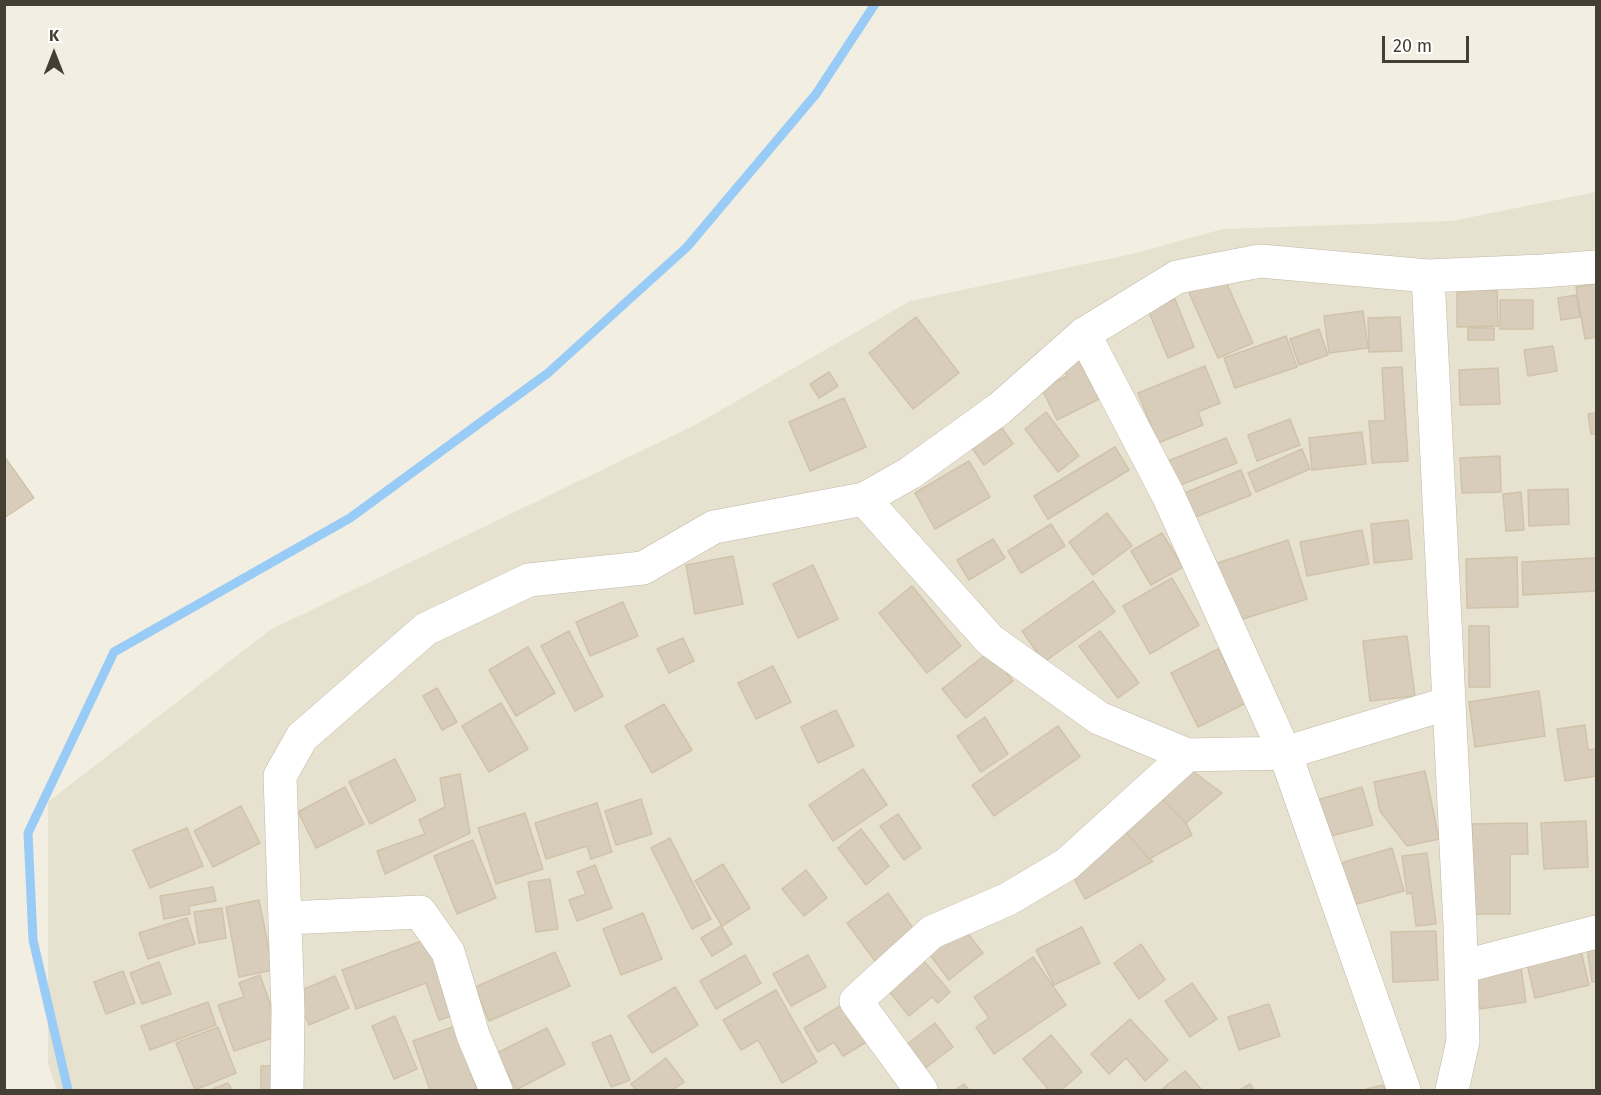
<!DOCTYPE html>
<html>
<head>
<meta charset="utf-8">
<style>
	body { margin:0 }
	#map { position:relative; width:1601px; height:1095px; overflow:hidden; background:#f3eee2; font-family:"Fira Sans",sans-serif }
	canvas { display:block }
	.frame { position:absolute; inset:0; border:6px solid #453e32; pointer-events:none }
	.north { position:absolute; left:24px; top:24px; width:60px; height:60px; -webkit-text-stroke:4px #fff; paint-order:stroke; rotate:0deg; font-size:16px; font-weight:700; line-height:24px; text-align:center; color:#453e32 }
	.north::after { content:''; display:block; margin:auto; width:21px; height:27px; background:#453e32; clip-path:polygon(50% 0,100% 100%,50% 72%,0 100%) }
	.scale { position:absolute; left:1382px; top:36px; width:87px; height:27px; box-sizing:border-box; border:3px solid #453e32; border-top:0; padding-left:8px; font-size:18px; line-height:21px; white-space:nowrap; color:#453e32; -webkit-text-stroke:4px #fff; paint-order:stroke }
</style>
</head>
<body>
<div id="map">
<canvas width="1601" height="1095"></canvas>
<div class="frame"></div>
<div class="north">K</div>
<div class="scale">20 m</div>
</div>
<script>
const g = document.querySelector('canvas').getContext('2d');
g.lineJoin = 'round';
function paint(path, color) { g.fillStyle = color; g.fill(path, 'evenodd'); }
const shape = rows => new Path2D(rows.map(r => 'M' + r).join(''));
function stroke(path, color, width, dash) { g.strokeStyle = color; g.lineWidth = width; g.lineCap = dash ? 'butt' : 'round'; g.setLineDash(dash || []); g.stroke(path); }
const residential = shape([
	[1596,192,1596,1090,57,1090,48,1064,48,802,270,630,695,425,910,301,1132,254,1223,229,1452,221]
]);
const stream = shape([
	[68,1090,33,940,28,833,114,652,350,518,548,373,687,247,816,94,875,4]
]);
const building = shape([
	[1224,277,1253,343,1218,358,1189,293,1224,277],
	[1596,284,1596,337,1585,339,1576,287,1596,284],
	[1497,290,1498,326,1457,327,1457,291,1497,290],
	[1576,295,1580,317,1561,320,1558,298,1576,295],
	[1175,299,1194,347,1168,358,1148,310,1175,299],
	[1500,300,1533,300,1533,329,1500,329,1500,300],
	[1363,311,1368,348,1329,353,1324,316,1363,311],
	[916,317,959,373,913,409,869,353,916,317],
	[1400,317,1402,351,1369,352,1368,318,1400,317],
	[1468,328,1494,328,1494,340,1468,340,1468,328],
	[1319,329,1328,355,1299,365,1290,339,1319,329],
	[1286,336,1297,367,1235,388,1224,358,1286,336],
	[1553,346,1557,371,1528,376,1524,350,1553,346],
	[1077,357,1099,399,1057,420,1042,389,1067,376,1061,364,1077,357],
	[1205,366,1220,403,1198,412,1203,425,1158,443,1138,393,1205,366],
	[1402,367,1408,461,1372,463,1369,421,1385,421,1382,368,1402,367],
	[1498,368,1500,404,1460,405,1459,370,1498,368],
	[829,372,838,386,819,398,810,384,829,372],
	[844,398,866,447,810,471,789,422,844,398],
	[1046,412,1079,456,1058,472,1025,429,1046,412],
	[1596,413,1596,434,1591,434,1588,414,1596,413],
	[1290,419,1300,445,1257,461,1248,435,1290,419],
	[1002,428,1013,444,984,465,972,448,1002,428],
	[1362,432,1366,464,1312,470,1309,438,1362,432],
	[1226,438,1237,463,1178,486,1168,461,1226,438],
	[1115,447,1129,470,1048,519,1034,496,1115,447],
	[1302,449,1310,469,1256,492,1248,473,1302,449],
	[4,456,34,498,4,518,4,456],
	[1500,456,1501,492,1462,493,1460,458,1500,456],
	[969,461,990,497,935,529,915,493,969,461],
	[1241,470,1251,495,1193,518,1182,494,1241,470],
	[1568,489,1569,524,1529,526,1528,490,1568,489],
	[1521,492,1524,530,1506,531,1503,494,1521,492],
	[1107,513,1132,546,1093,575,1069,542,1107,513],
	[1408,520,1412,559,1374,563,1371,524,1408,520],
	[1051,524,1065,546,1021,573,1008,551,1051,524],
	[1362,530,1369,564,1307,576,1300,542,1362,530],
	[1162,533,1183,567,1151,585,1131,551,1162,533],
	[993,539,1005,558,969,580,957,560,993,539],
	[1288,540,1307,599,1233,622,1214,564,1288,540],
	[733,556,743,604,695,614,686,565,733,556],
	[1517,557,1518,607,1467,608,1466,559,1517,557],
	[1596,558,1596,591,1523,595,1522,562,1596,558],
	[813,565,838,619,798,638,773,584,813,565],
	[1172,578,1199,625,1150,654,1123,606,1172,578],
	[1093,581,1115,612,1044,662,1022,631,1093,581],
	[912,586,961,646,927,673,879,613,912,586],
	[623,602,638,636,590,656,576,622,623,602],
	[1469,626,1489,626,1490,687,1469,687,1469,626],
	[569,631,603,696,575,711,541,646,569,631],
	[1100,631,1139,683,1118,698,1079,646,1100,631],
	[1407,636,1415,696,1370,701,1363,641,1407,636],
	[683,638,694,661,669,673,657,649,683,638],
	[528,647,555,693,516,716,489,670,528,647],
	[1218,649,1246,703,1198,727,1171,673,1218,649],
	[990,651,1013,681,966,718,942,689,990,651],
	[773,666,791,702,756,719,738,683,773,666],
	[437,688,457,722,442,730,423,696,437,688],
	[1539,691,1545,736,1475,747,1469,702,1539,691],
	[501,703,528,749,489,772,462,726,501,703],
	[664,704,692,750,652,773,625,726,664,704],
	[836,710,854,746,818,763,801,727,836,710],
	[985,717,1008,754,981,772,957,736,985,717],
	[1585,725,1588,750,1596,749,1596,776,1565,781,1557,729,1585,725],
	[1058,726,1080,757,994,816,972,785,1058,726],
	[395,759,416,800,370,824,349,782,395,759],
	[863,769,887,805,833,841,809,805,863,769],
	[1190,769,1222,793,1186,823,1161,798,1190,769],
	[1425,771,1439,839,1407,846,1380,811,1374,782,1425,771],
	[460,774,470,833,385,874,377,851,425,834,419,820,445,807,440,778,460,774],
	[345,787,364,824,316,848,298,812,345,787],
	[1362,787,1373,825,1327,837,1317,800,1362,787],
	[1161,798,1186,823,1192,835,1149,859,1127,833,1124,822,1161,798],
	[641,799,652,834,616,845,605,811,641,799],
	[597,803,612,852,591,859,587,846,546,859,535,823,597,803],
	[241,806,260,843,213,867,194,831,241,806],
	[525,813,543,869,496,884,478,828,525,813],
	[898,814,921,848,904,860,880,826,898,814],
	[1586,821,1588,867,1544,869,1541,823,1586,821],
	[1527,823,1528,854,1510,854,1510,914,1474,914,1472,824,1527,823],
	[187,828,203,866,150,888,133,850,187,828],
	[861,829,889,866,866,885,838,848,861,829],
	[1127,833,1149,859,1153,861,1085,899,1067,866,1127,833],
	[670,838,711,919,692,929,651,848,670,838],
	[473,840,496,898,457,914,434,856,473,840],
	[1392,848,1404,891,1353,905,1341,863,1392,848],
	[1427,853,1436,924,1416,926,1412,893,1407,894,1402,856,1427,853],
	[723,864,750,908,722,926,695,881,723,864],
	[595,865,612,908,577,921,569,900,586,894,577,872,595,865],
	[806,870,827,898,804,916,782,889,806,870],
	[550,879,558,929,536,932,528,882,550,879],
	[213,887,216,901,189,906,190,914,164,919,160,896,213,887],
	[888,893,915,931,875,961,847,923,888,893],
	[259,900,273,970,239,977,226,907,259,900],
	[222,908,226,938,199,943,194,912,222,908],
	[643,913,662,959,621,975,603,929,643,913],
	[187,918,195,944,148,959,139,933,187,918],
	[961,925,983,953,949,980,927,951,961,925],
	[721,926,732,944,712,956,701,938,721,926],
	[1082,927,1100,963,1054,985,1036,950,1082,927],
	[1436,931,1438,980,1393,982,1391,932,1436,931],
	[430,938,458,1014,439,1020,426,983,356,1009,342,970,430,938],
	[1596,940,1596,981,1592,982,1586,942,1596,940],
	[1141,944,1165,980,1139,999,1114,963,1141,944],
	[1581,951,1589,985,1535,998,1527,964,1581,951],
	[555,952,570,986,489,1021,475,987,555,952],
	[745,955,761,983,716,1009,700,981,745,955],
	[808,955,826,987,791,1006,773,974,808,955],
	[1033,957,1066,1005,994,1054,976,1027,989,1018,974,997,1033,957],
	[923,960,950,992,938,1003,932,997,909,1016,888,990,923,960],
	[159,962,171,994,142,1004,130,973,159,962],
	[1521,967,1526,1002,1480,1009,1475,974,1521,967],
	[123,971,135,1003,106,1014,94,982,123,971],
	[260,975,281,1035,234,1051,218,1005,244,997,239,983,260,975],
	[335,976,349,1008,309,1025,295,993,335,976],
	[1192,983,1217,1019,1190,1037,1165,1001,1192,983],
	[675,987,698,1025,652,1053,628,1016,675,987],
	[776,990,817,1062,782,1083,758,1040,741,1050,723,1020,776,990],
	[208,1002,216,1025,150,1050,141,1026,208,1002],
	[845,1003,868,1041,843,1056,834,1042,818,1052,804,1028,845,1003],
	[1269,1004,1280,1036,1239,1050,1228,1017,1269,1004],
	[395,1016,417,1069,394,1079,372,1026,395,1016],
	[1130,1019,1168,1060,1145,1081,1126,1058,1109,1074,1091,1054,1130,1019],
	[935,1023,953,1047,920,1072,902,1048,935,1023],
	[455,1026,477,1090,430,1090,413,1041,455,1026],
	[218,1027,236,1073,195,1090,176,1043,218,1027],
	[547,1028,565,1064,516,1090,497,1053,547,1028],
	[611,1035,630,1080,611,1087,592,1043,611,1035],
	[1051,1035,1082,1072,1061,1090,1049,1090,1023,1059,1051,1035],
	[666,1058,684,1082,673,1090,636,1090,631,1084,666,1058],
	[261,1066,280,1066,280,1090,261,1090,261,1066],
	[1185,1071,1202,1090,1161,1090,1185,1071],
	[228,1083,232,1090,210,1090,228,1083],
	[964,1084,969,1090,955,1090,964,1084],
	[1250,1084,1254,1090,1240,1090,1250,1084],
	[1383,1085,1385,1090,1363,1090,1383,1085]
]);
const minor = shape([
	[1428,276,1460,926,1463,1041,1452,1090],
	[1084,334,1168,495,1285,753,1404,1090],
	[864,499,990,640,1099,718,1187,755,1285,753,1449,703],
	[286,918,420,912,448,952,473,1035,496,1090],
	[1461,967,1596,932],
	[287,1090,288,1010,280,776,302,737,426,629,529,580,643,568,714,527,864,499,910,473,999,409,1084,334,1177,277,1260,261,1428,276,1542,271,1596,267],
	[921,1090,856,1001,932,932,1008,899,1067,864,1187,755]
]);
paint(residential, '#e7e1d0');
stroke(stream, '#98ccf6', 9);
paint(building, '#d8cdba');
stroke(building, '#d0c3a9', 1.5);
stroke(minor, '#c2b9a7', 34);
stroke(minor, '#fff', 33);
</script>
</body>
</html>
